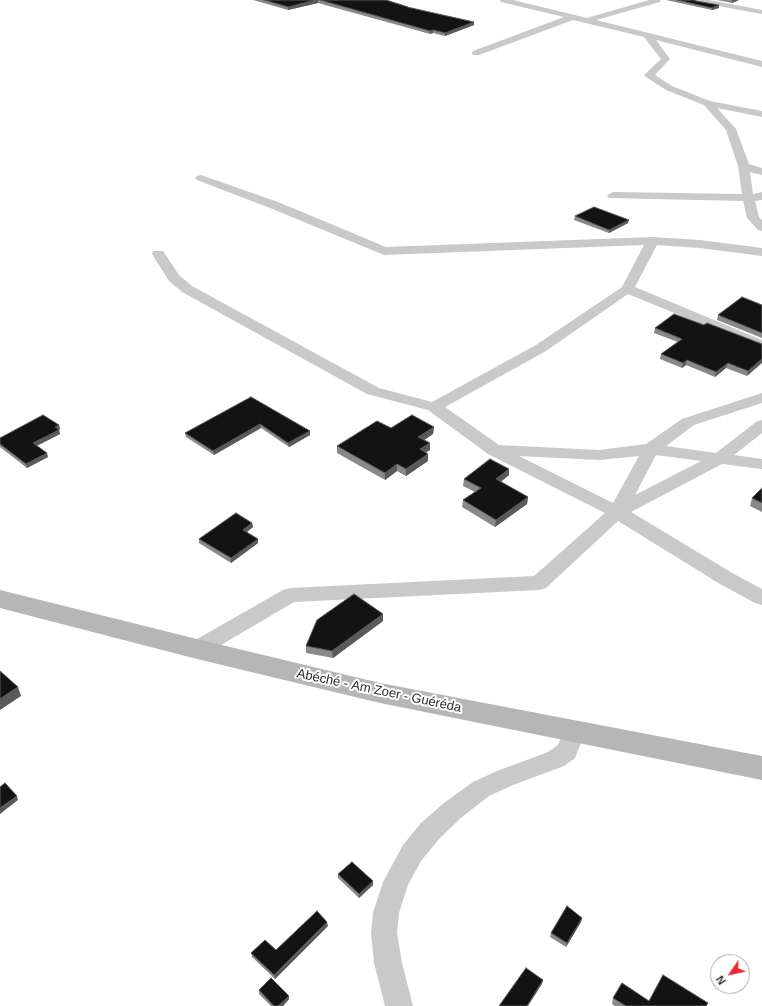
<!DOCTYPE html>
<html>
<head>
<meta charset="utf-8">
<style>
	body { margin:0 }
	#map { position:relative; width:762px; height:1006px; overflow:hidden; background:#fff; font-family:Arial,sans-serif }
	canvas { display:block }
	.north { position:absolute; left:710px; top:954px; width:40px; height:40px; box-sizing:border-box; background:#fff; border:1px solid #ababab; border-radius:50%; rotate:236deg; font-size:11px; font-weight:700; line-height:16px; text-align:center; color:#2c2c2c }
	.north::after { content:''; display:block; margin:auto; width:14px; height:18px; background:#e8292d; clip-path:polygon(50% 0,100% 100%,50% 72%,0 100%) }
</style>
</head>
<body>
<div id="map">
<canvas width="762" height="1006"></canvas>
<div class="north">N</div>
</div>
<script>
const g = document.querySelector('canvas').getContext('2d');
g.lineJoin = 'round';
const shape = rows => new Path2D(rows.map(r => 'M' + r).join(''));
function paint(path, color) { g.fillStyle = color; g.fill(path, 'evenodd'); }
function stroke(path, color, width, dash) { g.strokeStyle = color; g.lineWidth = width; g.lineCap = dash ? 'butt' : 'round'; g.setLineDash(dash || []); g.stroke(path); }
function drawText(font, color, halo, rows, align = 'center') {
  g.font = font + ' Arial,sans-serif'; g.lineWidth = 4; g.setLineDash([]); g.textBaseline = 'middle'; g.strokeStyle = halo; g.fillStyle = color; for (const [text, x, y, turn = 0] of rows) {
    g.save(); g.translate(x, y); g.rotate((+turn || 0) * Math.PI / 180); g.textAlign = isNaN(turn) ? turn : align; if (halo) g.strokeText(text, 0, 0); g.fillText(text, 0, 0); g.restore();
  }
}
const minor = shape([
	[500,0,513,0,587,18,649,0,661,0,660,2,596,20,762,61,762,67,656,40,670,59,655,75,672,86,710,101,762,111,762,117,717,108,736,129,749,164,762,168,762,175,750,172,753,194,762,192,762,200,755,201,759,217,762,220,762,231,758,230,747,218,743,201,609,198,607,196,609,194,613,192,742,194,738,166,726,130,704,105,666,90,646,77,644,75,646,73,661,59,644,37,573,20,479,55,473,55,472,53,473,51,564,17,501,2,500,0],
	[692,0,709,0,762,10,762,14,696,2,692,0],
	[201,175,278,202,386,247,653,237,700,240,762,248,762,256,700,248,657,245,635,287,762,340,762,349,628,294,546,351,445,407,499,445,599,450,646,444,682,419,762,393,762,403,694,425,666,446,716,453,756,422,762,420,762,433,734,455,762,459,762,469,722,464,631,512,734,574,762,589,762,605,755,603,720,584,618,521,546,588,539,590,294,602,204,655,197,657,190,655,187,649,190,643,283,590,290,588,534,576,605,513,488,454,428,410,367,394,182,292,169,281,152,254,153,251,163,251,179,275,192,286,379,388,432,402,536,345,622,287,644,245,384,255,270,208,197,180,195,178,197,176,201,175],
	[656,455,701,461,635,495,656,455],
	[519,456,599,460,639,456,613,503,519,456],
	[574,723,582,726,585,732,575,758,564,766,513,785,489,796,462,817,439,839,421,861,408,885,399,913,397,933,402,963,413,1006,385,1006,374,963,371,933,373,913,383,882,403,845,421,823,444,803,473,782,497,771,548,752,558,745,566,726,574,723]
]);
const secondary = shape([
	[0,590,197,639,380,683,762,756,762,780,380,703,197,659,0,608,0,590]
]);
const wall = shape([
	[253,0,386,0,408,7,408,8,474,25,445,36,433,33,430,34,318,3,288,10],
	[666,0,694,0,719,8,712,10],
	[717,0,739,0,732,3],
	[575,216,628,223,609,233,574,220],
	[762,305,762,338,717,320,718,315],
	[704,325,762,344,747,376,726,368,715,377,686,365,682,368,660,359,661,354,678,342,654,333,655,328],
	[251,397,310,431,310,435,289,447,261,428,214,455,186,437,185,433],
	[59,425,60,429,59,430,60,434,37,446,48,457,27,468,0,447,0,438],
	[434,427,433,434,424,440,430,443,430,450,426,452,428,461,406,476,397,471,385,480,337,453,337,446,391,428],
	[509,469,509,475,501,482,528,497,527,504,495,527,462,507,463,500,475,492,463,486,464,479],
	[762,488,762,512,750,506,752,498],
	[252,523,253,527,247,532,258,539,258,543,231,563,199,543,199,539],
	[383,614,383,621,333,658,306,653,306,646],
	[338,874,373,881,373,885,359,898,338,878],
	[581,922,566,947,550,937,551,933],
	[328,926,275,979,252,957,251,953,276,950],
	[259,990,289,999,283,1006,271,1006,259,994],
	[613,998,706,1006,615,1006,612,1004]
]);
const shadedWall = shape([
	[316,0,318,0,318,3,288,10,288,7],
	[732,0,739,0,732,3],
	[719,5,719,8,712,10,712,8],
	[474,22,474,25,445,36,445,33],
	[433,30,433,33,430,34,430,31],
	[629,220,628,223,609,233,609,230],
	[762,359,762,363,747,376,748,371],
	[687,360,686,365,682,368,683,363],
	[728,363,726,368,715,377,716,372],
	[260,424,261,428,214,455,213,451],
	[59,425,60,429,59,430,60,434,34,447,33,443,55,427],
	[434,427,433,434,418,444,418,437],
	[310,431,310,435,289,447,288,443],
	[430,443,430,450,420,456,420,449],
	[47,453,48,457,27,468,26,464],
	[428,454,428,461,406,476,406,469],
	[397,464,397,471,385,480,385,473],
	[509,469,509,475,495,486,496,479],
	[528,497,527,504,495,527,496,520],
	[252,523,253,527,244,534,243,530],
	[258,539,258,543,231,563,231,558],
	[383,614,383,621,333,658,332,651],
	[18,687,21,696,0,710,0,699],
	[17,796,18,800,0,814,0,808],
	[373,881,373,885,359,898,359,894],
	[582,918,581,922,566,947,567,943],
	[327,922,328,926,275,979,274,975],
	[543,980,542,984,528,1006,527,1006],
	[289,996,289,999,283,1006,278,1006]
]);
const building = shape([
	[264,0,316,0,288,7,264,0],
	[320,0,386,0,408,7,407,7,474,22,445,33,433,30,430,31,320,0],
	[677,0,694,0,696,1,719,5,712,8,677,0],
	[594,207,629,220,609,230,575,216,594,207],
	[742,297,762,305,762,333,718,315,742,297],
	[674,314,704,325,707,323,762,344,762,359,748,371,728,363,716,372,687,360,683,363,661,354,682,339,655,328,674,314],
	[251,397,310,431,288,443,260,424,213,451,185,433,251,397],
	[43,415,59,425,55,427,59,430,33,443,47,453,26,464,0,444,0,438,43,415],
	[412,415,434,427,418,437,430,443,420,449,428,454,406,469,397,464,385,473,337,446,377,421,391,428,412,415],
	[490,459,509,469,496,479,528,497,496,520,463,500,481,488,464,479,490,459],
	[762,488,762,503,752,498,762,488],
	[236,513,252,523,243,530,258,539,231,558,199,539,236,513],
	[354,594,383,614,332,651,306,646,317,620,354,594],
	[0,671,18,687,0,699,0,671],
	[5,783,17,796,0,808,0,787,5,783],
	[352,862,373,881,359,894,338,874,352,862],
	[567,906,582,918,567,943,551,933,567,906],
	[317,911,327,922,274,975,251,953,265,940,276,950,317,911],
	[526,968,543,980,527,1006,499,1006,526,968],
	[663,975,708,1003,706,1006,626,1006,613,998,622,983,649,1001,663,975],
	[271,978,289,996,278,1006,274,1006,259,990,271,978]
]);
const nearStreetnames = [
	["Abéché - Am Zoer - Guéréda",379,691,12]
];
paint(minor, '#c9c9c9');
paint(secondary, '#b6b6b6');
paint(wall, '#898989');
paint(shadedWall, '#5a5a5a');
paint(building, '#131313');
stroke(building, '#5a5a5a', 1);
drawText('13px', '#2c2c2c', '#fff', nearStreetnames);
</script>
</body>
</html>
